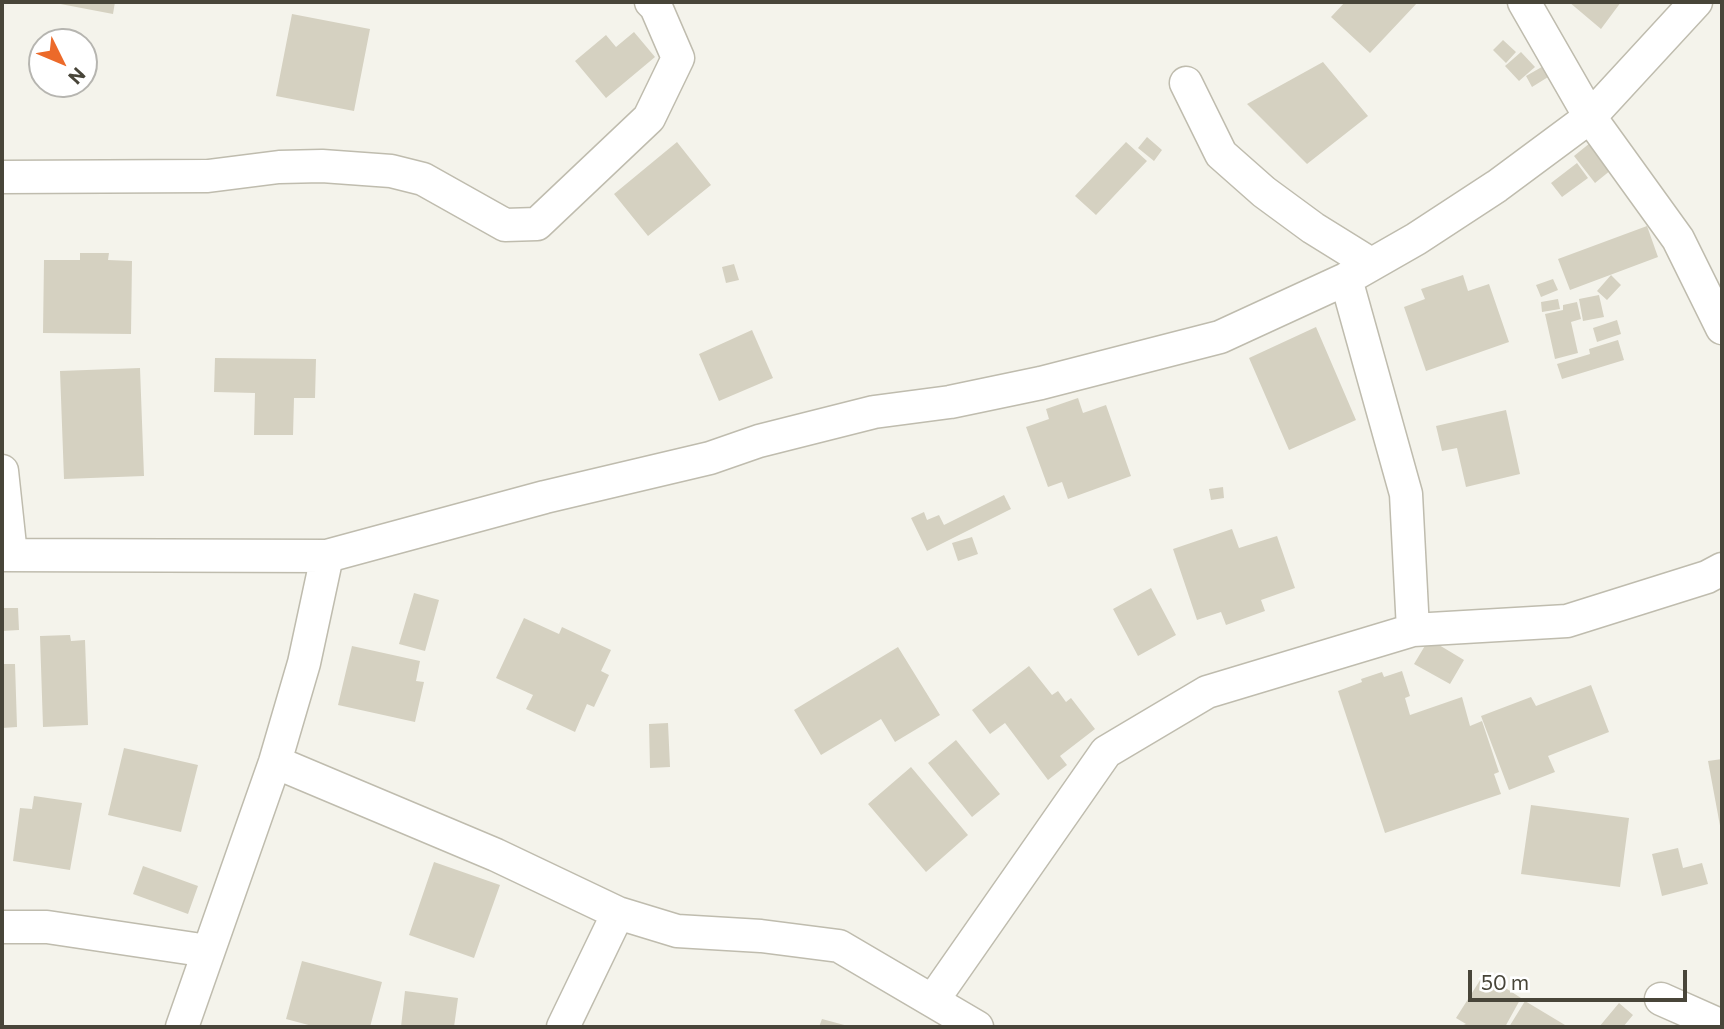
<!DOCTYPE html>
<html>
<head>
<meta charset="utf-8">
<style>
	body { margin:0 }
	#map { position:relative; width:1724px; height:1029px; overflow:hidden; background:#f4f3eb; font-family:Commissioner,sans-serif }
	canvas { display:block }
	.frame { position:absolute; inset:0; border:4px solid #484539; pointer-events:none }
	.north { position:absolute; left:28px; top:28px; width:70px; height:70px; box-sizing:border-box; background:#fff; border:2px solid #b6b5b0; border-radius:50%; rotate:133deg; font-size:19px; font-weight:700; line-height:28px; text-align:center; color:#484539 }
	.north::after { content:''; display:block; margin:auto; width:24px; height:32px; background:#ec6a2a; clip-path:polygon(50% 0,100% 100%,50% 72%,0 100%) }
	.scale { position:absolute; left:1468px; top:970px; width:219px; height:32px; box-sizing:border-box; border:4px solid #484539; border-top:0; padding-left:9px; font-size:21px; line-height:24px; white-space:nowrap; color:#484539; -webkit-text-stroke:5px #fff; paint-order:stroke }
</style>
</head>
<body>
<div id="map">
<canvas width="1724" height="1029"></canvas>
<div class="frame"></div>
<div class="north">N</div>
<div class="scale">50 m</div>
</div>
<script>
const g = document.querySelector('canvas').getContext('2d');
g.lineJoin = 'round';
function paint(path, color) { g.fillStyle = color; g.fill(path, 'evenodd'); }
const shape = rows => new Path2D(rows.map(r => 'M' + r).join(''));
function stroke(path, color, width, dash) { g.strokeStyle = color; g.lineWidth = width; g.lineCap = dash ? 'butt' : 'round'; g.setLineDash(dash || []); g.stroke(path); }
const building = shape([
	[50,2,115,2,113,14],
	[1345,2,1418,2,1370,53,1331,17],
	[1569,2,1621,2,1601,29],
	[292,14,370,29,354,111,276,96],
	[634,32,655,57,606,98,575,61,606,35,616,47],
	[1503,40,1516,52,1506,63,1493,50],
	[1521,52,1535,67,1519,81,1505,66],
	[1323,62,1368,116,1307,164,1247,104],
	[1547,64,1553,74,1532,87,1526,76],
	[1147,137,1162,150,1154,161,1138,148],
	[677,142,711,185,648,236,614,194],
	[1126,142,1147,161,1096,215,1075,196],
	[1590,143,1611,170,1595,183,1574,156],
	[1577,163,1588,178,1562,197,1551,183],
	[1647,226,1658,257,1570,290,1558,259],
	[80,253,109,253,108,260,132,261,131,334,43,333,44,260,80,260],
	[734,264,739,280,726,283,722,267],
	[1463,275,1468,291,1489,284,1509,342,1426,371,1404,307,1425,299,1421,289],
	[1611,275,1621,285,1607,300,1597,291],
	[1553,279,1558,290,1541,297,1536,285],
	[1599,295,1604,317,1583,321,1579,299],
	[1558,299,1560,309,1542,312,1541,302],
	[1577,302,1581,319,1571,322,1578,353,1555,359,1545,314,1563,310,1563,305],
	[1617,320,1621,334,1597,342,1593,328],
	[1316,327,1356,420,1289,450,1249,358],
	[752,330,773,378,719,401,699,354],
	[1618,340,1624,360,1562,379,1557,364,1590,354,1589,349],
	[215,358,316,359,315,398,294,398,293,435,254,435,255,393,214,392],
	[140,368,144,476,64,479,60,371],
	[1078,398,1083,413,1106,405,1131,476,1068,499,1062,482,1048,487,1026,427,1049,419,1046,409],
	[1506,410,1520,474,1466,487,1457,448,1442,451,1436,426],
	[1223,487,1224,498,1211,500,1209,489],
	[1004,495,1011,509,927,551,911,518,924,512,927,520,939,515,944,525],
	[1232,529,1239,548,1277,536,1295,588,1261,600,1265,611,1226,625,1221,612,1197,620,1173,549],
	[972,537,978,554,958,561,952,543],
	[1151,588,1176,635,1138,656,1113,609],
	[414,593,439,600,425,651,399,644],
	[2,608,18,608,19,630,2,631],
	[524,618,559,634,562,627,611,650,601,671,609,675,594,707,587,704,575,732,526,709,533,695,496,678],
	[70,635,71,641,85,640,88,725,43,727,40,636],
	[1429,639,1464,660,1450,684,1414,664],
	[352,646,420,661,416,681,424,682,415,722,338,705],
	[898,647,940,715,895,742,881,719,821,755,794,710],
	[2,664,15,664,17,727,2,728],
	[1029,666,1052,695,1058,691,1066,702,1071,698,1095,729,1060,756,1067,765,1048,780,1005,723,990,734,972,710],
	[1402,671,1410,696,1405,698,1410,715,1462,697,1470,726,1482,721,1499,772,1494,774,1501,794,1385,833,1338,691,1362,682,1361,679,1382,672,1384,677],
	[1591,685,1609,732,1548,756,1555,772,1509,790,1481,716,1531,697,1536,706],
	[668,723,670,767,650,768,649,724],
	[956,740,1000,794,972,817,928,763],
	[124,748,198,765,181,832,108,815],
	[1722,759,1722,831,1721,831,1708,761],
	[911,767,968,835,926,872,868,804],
	[34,796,82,803,70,870,13,861,20,808,32,809],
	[1531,805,1629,818,1620,887,1521,874],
	[1678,848,1683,868,1702,863,1708,884,1662,896,1652,854],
	[434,862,500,885,474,958,409,935],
	[143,866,198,886,188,914,133,894],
	[302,961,382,982,370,1027,316,1027,286,1019],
	[1484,974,1521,998,1505,1027,1458,1027,1466,1024,1456,1018],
	[405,991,458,998,454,1027,401,1027],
	[1525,1001,1565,1025,1564,1027,1509,1027],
	[1619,1003,1633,1015,1623,1027,1599,1027],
	[822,1019,848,1026,848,1027,819,1027]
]);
const minor = shape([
	[1524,2,1590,117,1678,239,1722,328],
	[1186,83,1221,154,1264,192,1313,228,1371,264],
	[2,177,208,176,279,167,322,166,391,171,423,179,505,225,537,224,649,118,678,58,656,7,651,2],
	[2,471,11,555],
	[2,555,327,556,545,497,710,458,759,441,874,412,950,402,1041,383,1220,337,1346,279,1416,239,1497,186,1590,117,1696,2],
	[1413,630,1567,621,1707,577,1722,569],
	[275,762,496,855,618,913,677,931,761,936,839,946,977,1027],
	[2,927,47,927,208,951],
	[1661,999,1722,1026],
	[933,1000,1106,752,1207,692,1413,630,1406,494,1346,279],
	[182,1027,275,762,304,663,327,556],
	[563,1027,618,913]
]);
paint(building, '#d5d1c1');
stroke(minor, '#bfbcae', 35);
stroke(minor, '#fff', 32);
</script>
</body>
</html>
